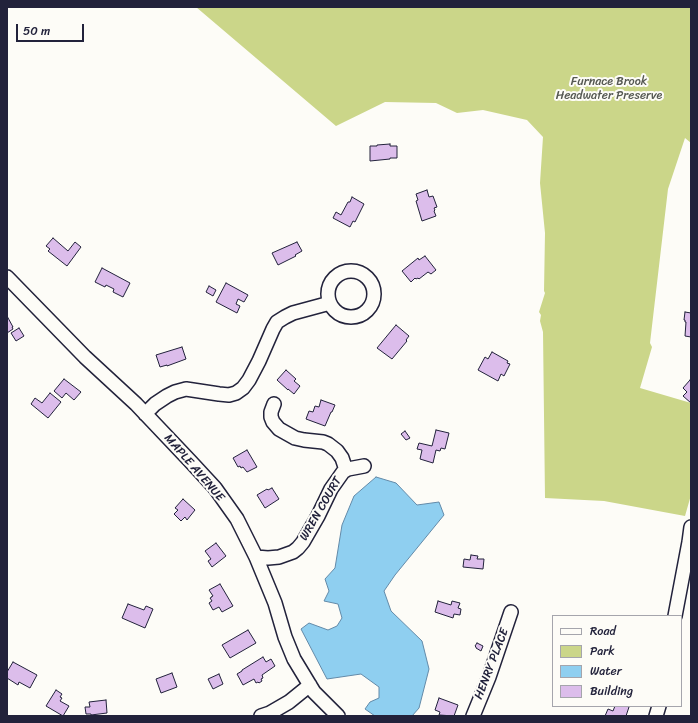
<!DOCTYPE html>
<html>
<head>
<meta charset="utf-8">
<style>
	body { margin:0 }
	#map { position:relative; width:698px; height:723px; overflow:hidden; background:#fdfcf7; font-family:Sriracha,sans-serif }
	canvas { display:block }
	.frame { position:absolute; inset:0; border:8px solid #22223b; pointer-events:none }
	.legend { position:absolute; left:552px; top:615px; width:130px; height:92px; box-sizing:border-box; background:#fdfcf7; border:1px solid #a5a5ac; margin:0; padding:5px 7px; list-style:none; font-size:12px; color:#22223b }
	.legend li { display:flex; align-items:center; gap:8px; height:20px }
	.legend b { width:20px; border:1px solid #a5a5ac }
	.scale { position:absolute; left:16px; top:24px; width:68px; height:18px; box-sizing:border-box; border:2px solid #22223b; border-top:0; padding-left:5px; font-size:12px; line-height:14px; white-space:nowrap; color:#22223b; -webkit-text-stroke:3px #fdfcf7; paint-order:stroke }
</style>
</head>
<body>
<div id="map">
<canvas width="698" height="723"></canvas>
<div class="frame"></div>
<ul class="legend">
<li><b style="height:5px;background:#fdfcf7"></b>Road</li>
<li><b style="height:11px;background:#cbd689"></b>Park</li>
<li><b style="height:11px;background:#8fcff0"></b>Water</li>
<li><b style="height:11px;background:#dcbdeb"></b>Building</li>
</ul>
<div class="scale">50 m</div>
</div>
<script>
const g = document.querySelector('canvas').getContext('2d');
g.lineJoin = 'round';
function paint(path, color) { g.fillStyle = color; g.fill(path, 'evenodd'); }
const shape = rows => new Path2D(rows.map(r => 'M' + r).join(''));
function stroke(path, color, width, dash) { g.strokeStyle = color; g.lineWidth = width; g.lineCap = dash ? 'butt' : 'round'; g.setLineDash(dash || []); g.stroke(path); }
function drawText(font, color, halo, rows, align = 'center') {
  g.font = font + ' Sriracha,sans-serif'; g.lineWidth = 4; g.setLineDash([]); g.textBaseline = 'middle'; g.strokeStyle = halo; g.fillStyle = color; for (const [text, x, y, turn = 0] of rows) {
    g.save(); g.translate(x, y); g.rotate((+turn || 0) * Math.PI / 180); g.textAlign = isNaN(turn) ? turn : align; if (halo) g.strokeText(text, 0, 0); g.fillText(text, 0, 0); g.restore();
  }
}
const green = shape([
	[196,7,691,7,691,143,685,138,668,189,650,343,652,347,640,388,691,403,691,495,685,516,604,501,545,498,543,332,540,321,541,315,539,312,545,293,544,291,545,233,540,183,543,137,527,120,483,110,457,113,436,103,385,102,336,126]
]);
const water = shape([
	[376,477,396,483,417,505,439,502,444,515,395,575,384,591,391,611,422,641,429,669,419,708,412,716,375,716,365,709,370,702,379,698,379,687,361,674,327,679,301,629,309,623,328,630,337,626,342,618,338,604,324,601,329,591,325,579,335,568,342,525,354,496,376,477]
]);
const building = shape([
	[390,144,390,146,397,146,397,158,390,158,390,159,370,161,370,146,377,146,377,145,390,144],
	[427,190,429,197,433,196,437,207,434,208,435,210,434,211,436,216,422,221,416,201,418,200,416,194,427,190],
	[352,197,364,204,355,222,353,221,350,227,333,218,336,212,341,215,348,202,350,202,352,197],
	[53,238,68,251,75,242,81,247,67,266,48,251,50,249,46,246,53,238],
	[297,242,302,251,295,255,296,256,278,265,272,253,297,242],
	[425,256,436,270,431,274,428,272,419,279,418,278,416,279,415,278,411,282,402,271,418,258,419,260,425,256],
	[102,268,130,283,123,297,113,292,114,289,106,285,105,287,95,282,102,268],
	[226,283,248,295,244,302,238,299,236,304,240,306,237,313,216,302,226,283],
	[209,286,216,290,213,296,206,292,209,286],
	[685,312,691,313,691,337,685,336,686,322,685,322,685,320,684,320,685,312],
	[7,316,13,327,12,327,13,329,7,333,7,316],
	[396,325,409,336,406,340,407,341,392,359,377,348,396,325],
	[19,328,24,336,16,341,11,333,19,328],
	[182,347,186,359,167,366,167,365,160,367,156,355,182,347],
	[492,352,508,361,507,363,510,364,504,376,501,374,498,381,478,370,485,357,488,359,492,352],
	[286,370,296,379,294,381,300,386,294,394,288,389,288,390,277,380,286,370],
	[64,379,81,392,74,400,66,393,62,398,54,391,64,379],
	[690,380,691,381,691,403,683,396,687,392,683,388,690,380],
	[50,393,61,402,48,418,31,404,35,398,42,403,50,393],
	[321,400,335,405,332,412,331,412,325,426,306,419,309,411,313,412,315,406,319,407,321,400],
	[436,430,449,433,445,449,441,448,440,451,436,450,433,463,420,459,422,450,417,449,419,443,432,446,436,430],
	[405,431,410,438,406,440,401,434,405,431],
	[247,450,257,467,247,472,243,467,241,468,240,466,238,467,233,458,247,450],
	[272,488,279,499,265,508,257,495,267,489,268,490,272,488],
	[183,499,195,510,187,520,185,517,181,521,174,514,178,510,175,508,183,499],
	[216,543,226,556,212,567,208,561,211,559,205,551,216,543],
	[471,555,478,556,477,559,484,559,483,569,463,567,464,559,470,560,471,555],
	[220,584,233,606,222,612,219,607,213,610,209,603,212,601,210,598,211,598,211,597,213,596,209,590,220,584],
	[438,601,451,605,452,601,460,603,458,608,461,609,460,615,454,614,453,618,435,612,438,601],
	[128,604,144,610,146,606,153,609,145,628,122,618,128,604],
	[248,630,256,643,230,658,222,645,248,630],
	[477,643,483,646,481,651,476,648,476,647,475,646,477,643],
	[263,657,266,662,271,659,275,666,262,675,263,678,261,679,262,681,259,683,258,682,256,683,254,679,243,685,237,674,242,671,242,670,263,657],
	[13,662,37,675,30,688,19,682,18,685,7,678,7,672,13,662],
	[172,673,177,687,161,693,156,679,172,673],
	[219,674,223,684,213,689,208,679,219,674],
	[56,690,62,694,60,697,62,698,60,701,69,706,63,716,46,706,56,690],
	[439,698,458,705,454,716,439,715,440,712,435,710,439,698],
	[106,700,107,713,91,715,91,714,86,714,85,707,90,707,89,702,106,700],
	[615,706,627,706,629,707,626,716,605,716,608,709,613,711,615,706]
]);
const minor = shape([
	'328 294a23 23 0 1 1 46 0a23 23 0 1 1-46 0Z',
	[7,277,85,357,136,404,191,462,215,488,237,519,256,557,275,603,285,637,294,659,314,692,338,716],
	[274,404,271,412,271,417,273,422,279,429,295,438,304,440,323,442,328,444,337,451,342,458,346,470],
	[145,414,155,404,167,396,175,392,186,389,219,394,229,395,236,393,243,388,249,380,259,361,273,329,277,322,285,317,293,313,330,303],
	[256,557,268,558,279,557,293,552,298,548,303,542,318,516,331,489,343,472,348,469,364,466],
	[675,616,689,542,691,527],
	[261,716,270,713,289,702,310,685],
	[473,716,489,677,511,612],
	[656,716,659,706]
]);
const parkNames = [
	["Furnace Brook",609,82],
	["Headwater Preserve",609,96]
];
const streetNames = [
	["MAPLE AVENUE",194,468,49],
	["WREN COURT",321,509,-60],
	["HENRY PLACE",492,664,-69]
];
paint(green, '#cbd689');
paint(water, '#8fcff0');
stroke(water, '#638aa8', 1);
paint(building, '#dcbdeb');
stroke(building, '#22223b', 1);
stroke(minor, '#22223b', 16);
stroke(minor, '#fdfcf7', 13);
drawText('12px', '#555852', '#fdfcf7', parkNames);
drawText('12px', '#22223b', '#fdfcf7', streetNames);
</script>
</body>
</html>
